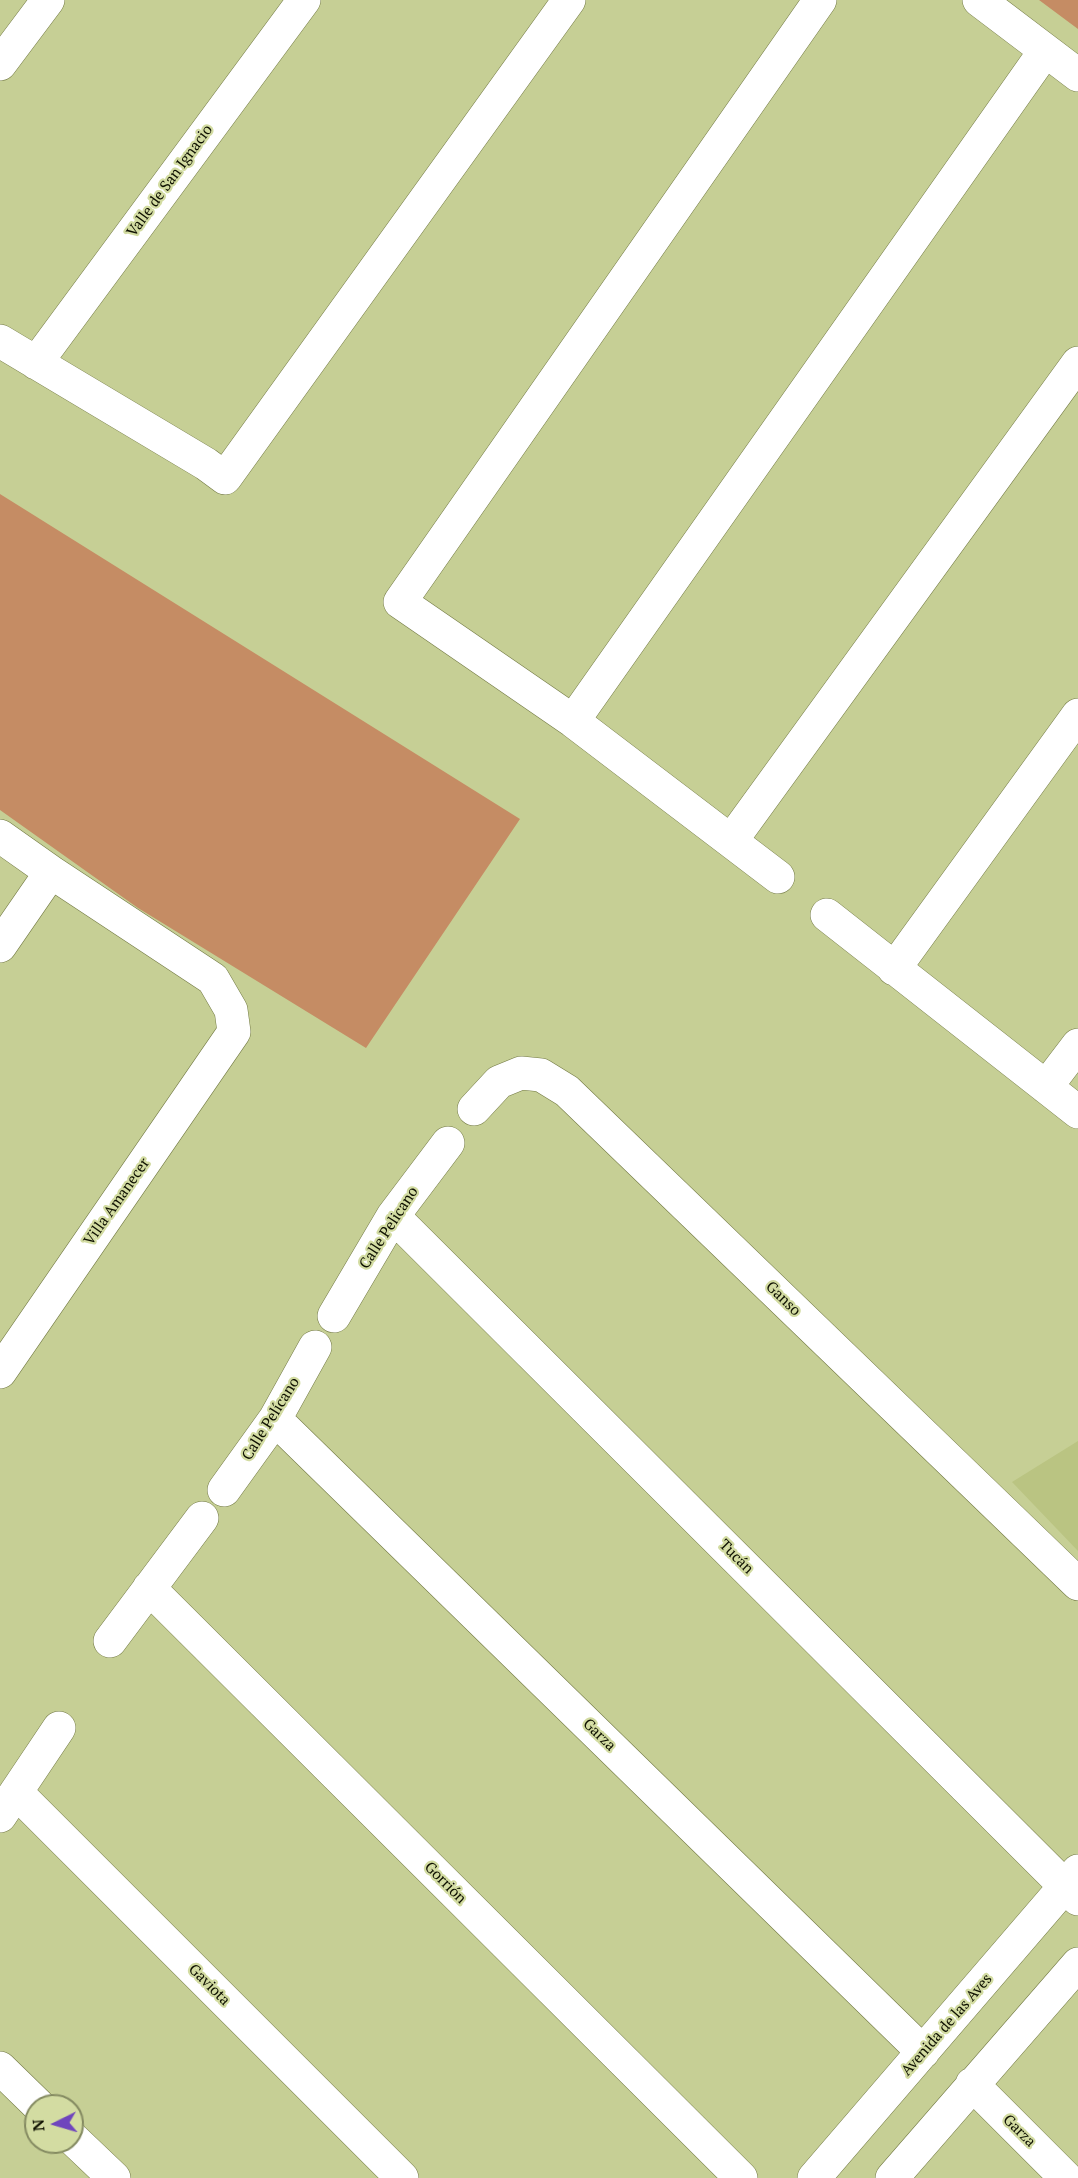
<!DOCTYPE html>
<html>
<head>
<meta charset="utf-8">
<style>
	body { margin:0 }
	#map { position:relative; width:1078px; height:2178px; overflow:hidden; background:#c6cf95; font-family:"PT Serif",serif }
	canvas { display:block }
	.north { position:absolute; left:24px; top:2094px; width:60px; height:60px; box-sizing:border-box; background:#d3dca2; border:2px solid #848a61; border-radius:50%; rotate:265deg; font-size:16px; font-weight:700; line-height:24px; text-align:center; color:#0e1000 }
	.north::after { content:''; display:block; margin:auto; width:21px; height:27px; background:#6f45bd; clip-path:polygon(50% 0,100% 100%,50% 72%,0 100%) }
</style>
</head>
<body>
<div id="map">
<canvas width="1078" height="2178"></canvas>
<div class="north">N</div>
</div>
<script>
const g = document.querySelector('canvas').getContext('2d');
g.lineJoin = 'round';
function paint(path, color) { g.fillStyle = color; g.fill(path, 'evenodd'); }
const shape = rows => new Path2D(rows.map(r => 'M' + r).join(''));
function stroke(path, color, width, dash) { g.strokeStyle = color; g.lineWidth = width; g.lineCap = dash ? 'butt' : 'round'; g.setLineDash(dash || []); g.stroke(path); }
function drawText(font, color, halo, rows, align = 'center') {
  g.font = font + ' "PT Serif",serif'; g.lineWidth = 4.5; g.setLineDash([]); g.textBaseline = 'middle'; g.strokeStyle = halo; g.fillStyle = color; for (const [text, x, y, turn = 0] of rows) {
    g.save(); g.translate(x, y); g.rotate((+turn || 0) * Math.PI / 180); g.textAlign = isNaN(turn) ? turn : align; if (halo) g.strokeText(text, 0, 0); g.fillText(text, 0, 0); g.restore();
  }
}
const built = shape([
	[1078,1441,1078,1551,1012,1482]
]);
const green = shape([
	[1039,0,1078,0,1078,29],
	[0,494,520,819,366,1048,138,908,0,810]
]);
const street = shape([
	[979,0,1078,75],
	[0,64,48,0],
	[0,341,206,464,225,478,569,0],
	[36,363,304,0],
	[573,721,1045,51],
	[0,836,51,872,213,979,231,1010,234,1032,0,1372],
	[731,841,1078,363],
	[778,877,573,721,400,602,820,0],
	[827,915,1078,1112],
	[0,946,51,872],
	[894,969,1078,715],
	[1046,1087,1078,1045],
	[474,1109,499,1082,521,1073,541,1075,567,1091,1078,1584],
	[393,1216,1078,1899],
	[334,1316,393,1216,448,1143],
	[275,1419,923,2052],
	[224,1490,275,1419,315,1347],
	[149,1588,741,2178],
	[110,1641,202,1518],
	[16,1792,402,2178],
	[0,1816,59,1728],
	[0,2068,39,2106],
	[972,2084,1066,2178],
	[72,2138,114,2178],
	[814,2178,1078,1871],
	[892,2178,1078,1964]
]);
const streetNames = [
	["Valle de San Ignacio",170,181,-54],
	["Villa Amanecer",117,1202,-55],
	["Calle Pelicano",389,1228,-57],
	["Ganso",783,1299,44],
	["Calle Pelícano",271,1419,-58],
	["Tucán",736,1557,45],
	["Garza",599,1735,44],
	["Gorrión",445,1883,45],
	["Gaviota",209,1985,45],
	["Avenida de las Aves",947,2025,-49],
	["Garza",1019,2131,45]
];
paint(built, '#bac482');
paint(green, '#c58c64');
stroke(street, '#727943', 34);
stroke(street, '#fff', 33);
drawText('15px', '#0e1000', '#d3dca2', streetNames);
</script>
</body>
</html>
